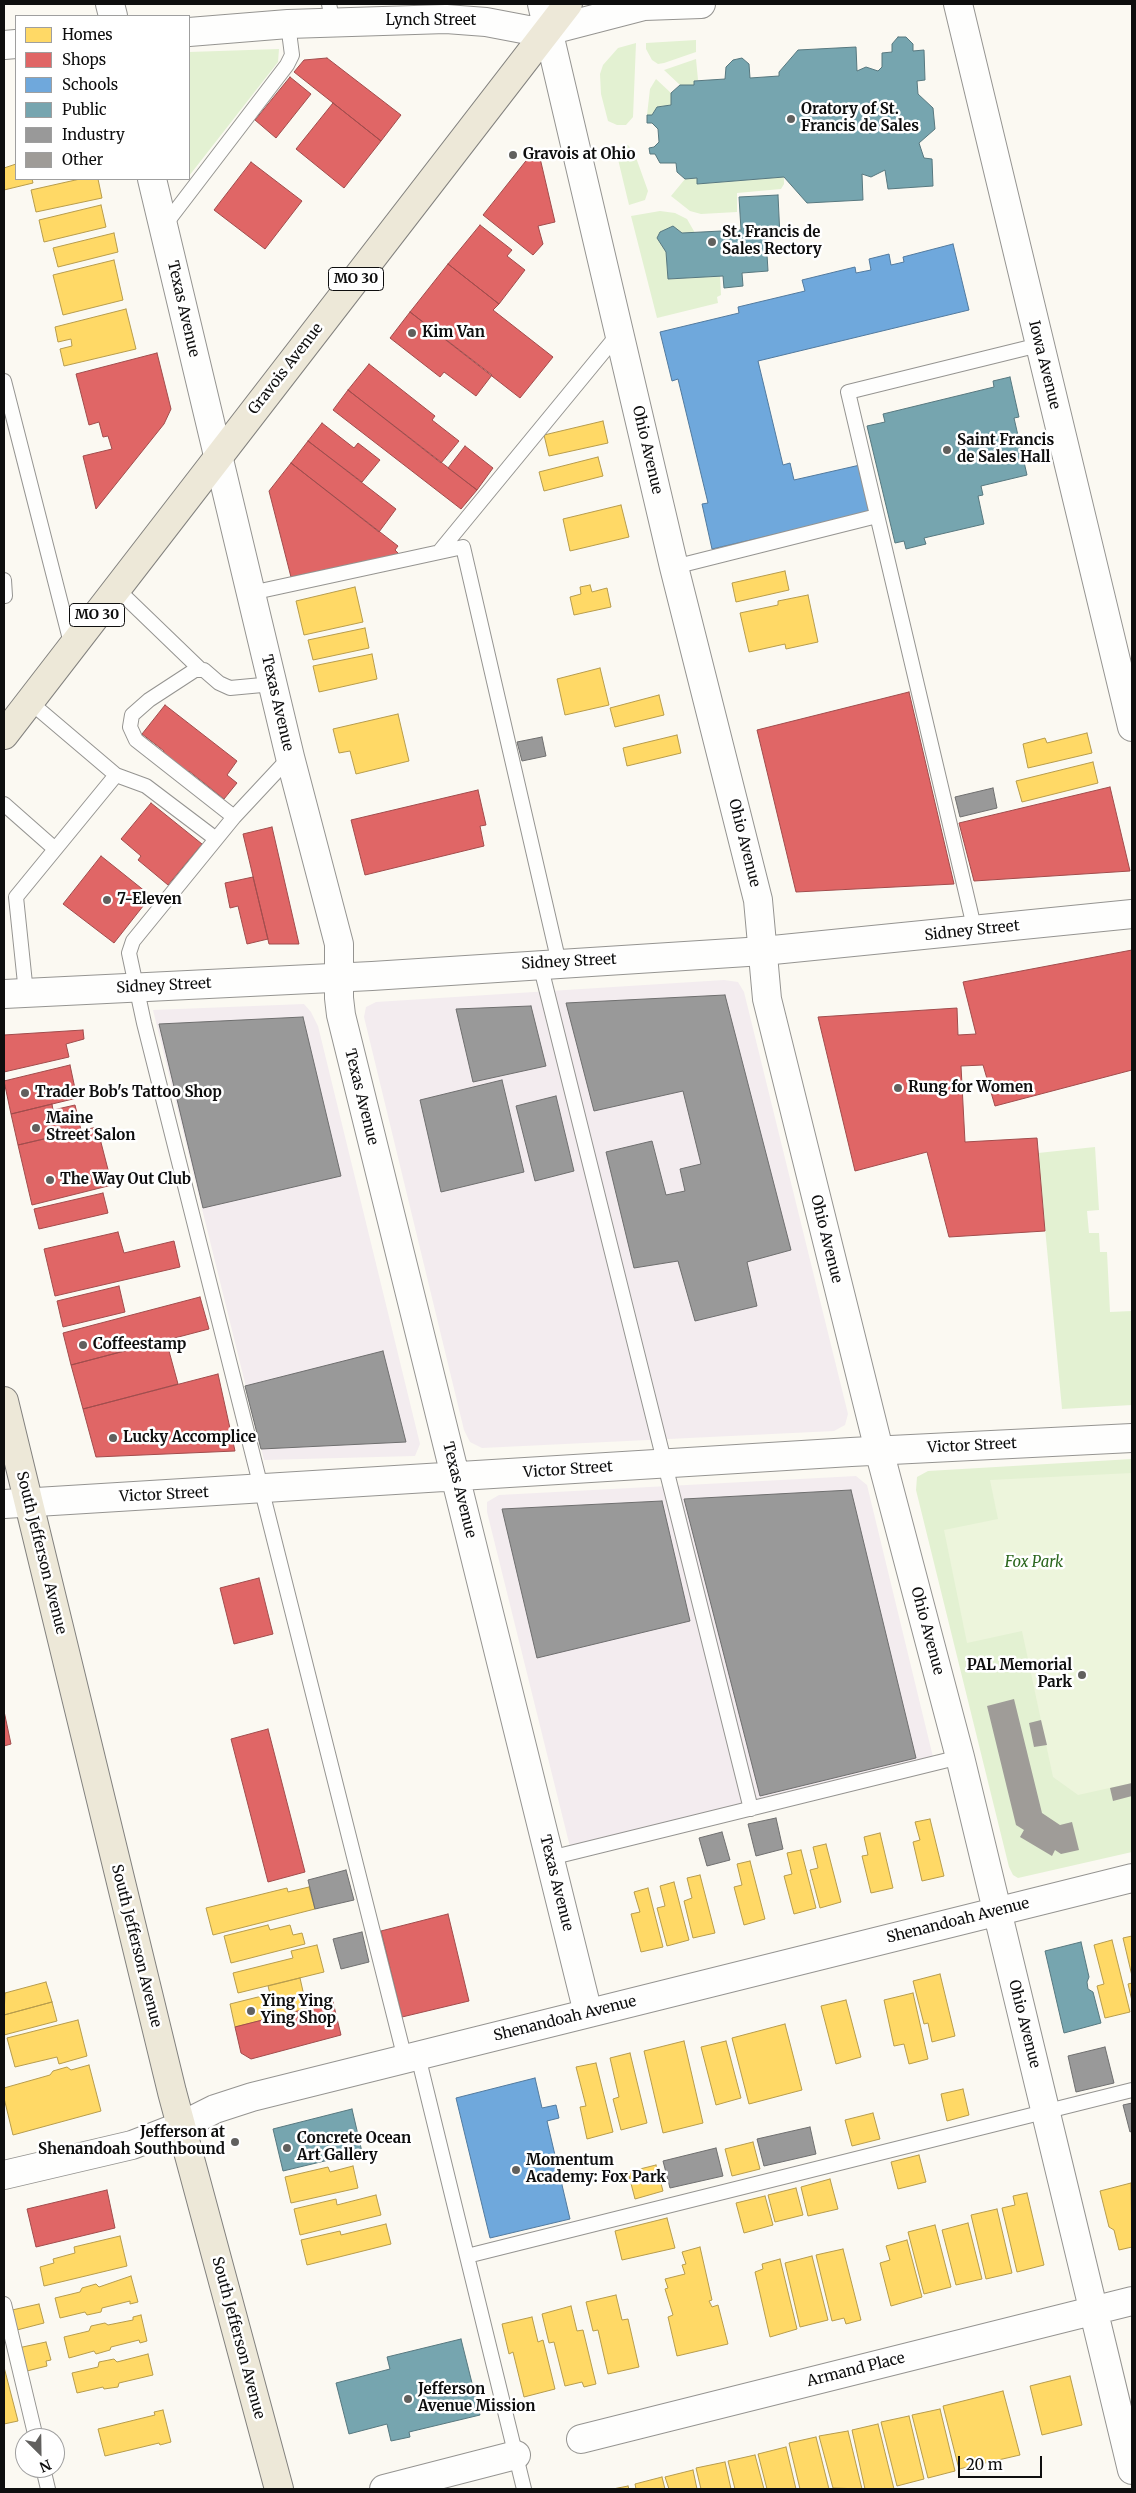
<!DOCTYPE html>
<html>
<head>
<meta charset="utf-8">
<style>
	body { margin:0 }
	#map { position:relative; width:1136px; height:2493px; overflow:hidden; background:#fbf9f2; font-family:Merriweather,serif }
	canvas { display:block }
	.frame { position:absolute; inset:0; border:5px solid #0e0e0e; pointer-events:none }
	.legend { position:absolute; left:15px; top:15px; width:175px; height:165px; box-sizing:border-box; background:#fff; border:1px solid #9f9f9f; margin:0; padding:6px 9px; list-style:none; font-size:15px; color:#0e0e0e }
	.legend li { display:flex; align-items:center; gap:10px; height:25px }
	.legend b { width:25px; border:1px solid #9f9f9f }
	.north { position:absolute; left:15px; top:2428px; width:50px; height:50px; box-sizing:border-box; background:#fff; border:1px solid #9f9f9f; border-radius:50%; rotate:157deg; font-size:14px; font-weight:700; line-height:20px; text-align:center; color:#0e0e0e }
	.north::after { content:''; display:block; margin:auto; width:18px; height:22px; background:#61605e; clip-path:polygon(50% 0,100% 100%,50% 72%,0 100%) }
	.scale { position:absolute; left:958px; top:2456px; width:84px; height:22px; box-sizing:border-box; border:2px solid #0e0e0e; border-top:0; padding-left:6px; font-size:15px; line-height:18px; white-space:nowrap; color:#0e0e0e; -webkit-text-stroke:4px #fff; paint-order:stroke }
</style>
</head>
<body>
<div id="map">
<canvas width="1136" height="2493"></canvas>
<div class="frame"></div>
<ul class="legend">
<li><b style="height:14px;background:#ffd966"></b>Homes</li>
<li><b style="height:14px;background:#e06666"></b>Shops</li>
<li><b style="height:14px;background:#6fa8dc"></b>Schools</li>
<li><b style="height:14px;background:#76a5af"></b>Public</li>
<li><b style="height:14px;background:#999"></b>Industry</li>
<li><b style="height:14px;background:#9f9c98"></b>Other</li>
</ul>
<div class="north">N</div>
<div class="scale">20 m</div>
</div>
<script>
const g = document.querySelector('canvas').getContext('2d');
g.lineJoin = 'round';
function paint(path, color) { g.fillStyle = color; g.fill(path, 'evenodd'); }
const shape = rows => new Path2D(rows.map(r => 'M' + r).join(''));
function stroke(path, color, width, dash) { g.strokeStyle = color; g.lineWidth = width; g.lineCap = dash ? 'butt' : 'round'; g.setLineDash(dash || []); g.stroke(path); }
function drawText(font, color, halo, rows, align = 'center') {
  g.font = font + ' Merriweather,serif'; g.lineWidth = 5; g.setLineDash([]); g.textBaseline = 'middle'; g.strokeStyle = halo; g.fillStyle = color; for (const [text, x, y, turn = 0] of rows) {
    g.save(); g.translate(x, y); g.rotate((+turn || 0) * Math.PI / 180); g.textAlign = isNaN(turn) ? turn : align; if (halo) g.strokeText(text, 0, 0); g.fillText(text, 0, 0); g.restore();
  }
}
const industrial = shape([
	[724,980,738,982,744,992,848,1414,845,1425,834,1431,482,1448,470,1442,464,1430,364,1017,366,1007,376,1002],
	[304,1004,311,1012,318,1026,420,1444,415,1456,264,1460,153,1010],
	[856,1476,867,1485,933,1757,570,1847,487,1512,487,1502,499,1495]
]);
const green = shape([
	[696,40,696,52,664,63,658,64,652,60,646,49,646,43],
	[636,43,633,117,626,125,617,125,608,121,601,94,600,74,603,65,618,48],
	[279,49,278,62,189,176,189,52],
	[696,59,698,80,694,81,694,85,680,85,664,70],
	[656,79,671,93,671,105,657,107,652,115,647,115,650,89],
	[628,145,634,152,648,191,645,200,629,205,616,151],
	[784,177,784,184,781,189,737,193,737,212,701,214,690,211,671,196,685,179,697,178,698,184],
	[660,211,675,213,687,219,695,233,682,233,673,226,660,232,657,238,666,252,668,279,720,276,721,295,717,297,718,303,657,318,631,216],
	[1095,1147,1099,1210,1087,1211,1089,1233,1099,1233,1100,1252,1107,1252,1110,1312,1132,1311,1132,1405,1062,1409,1038,1153],
	[1132,1459,1132,1852,1018,1878,1013,1875,1009,1867,916,1490,917,1477,928,1471]
]);
const pitch = shape([
	[1132,1473,1132,1783,1078,1795,1053,1777,1022,1631,967,1643,944,1530,998,1519,990,1480]
]);
const homes = shape([
	[16,164,16,179,32,179,33,183,4,190,4,168,16,164],
	[80,179,98,179,102,198,36,212,31,190,80,179],
	[101,205,106,227,44,242,39,220,101,205],
	[114,233,118,252,58,267,53,248,114,233],
	[114,260,123,300,63,315,53,275,114,260],
	[126,309,136,349,64,366,60,349,72,346,71,339,58,342,55,327,126,309],
	[603,421,608,443,549,456,544,435,603,421],
	[598,457,603,476,544,491,539,472,598,457],
	[621,505,629,537,570,551,563,519,621,505],
	[785,571,789,590,736,602,732,583,785,571],
	[590,585,592,592,607,588,611,607,574,615,570,597,581,594,580,587,590,585],
	[355,587,363,622,304,635,296,601,355,587],
	[808,595,818,642,786,649,785,644,749,652,740,613,778,605,778,601,808,595],
	[365,628,369,648,313,660,308,640,365,628],
	[372,654,377,679,319,692,313,666,372,654],
	[600,668,609,705,565,715,557,679,600,668],
	[659,695,664,715,615,727,610,708,659,695],
	[398,714,409,761,356,774,350,751,339,753,333,729,398,714],
	[1087,733,1092,753,1028,768,1023,744,1045,738,1047,743,1087,733],
	[677,735,681,753,627,766,623,748,677,735],
	[1093,762,1098,783,1022,802,1016,781,1093,762],
	[930,1819,944,1876,922,1881,913,1842,920,1840,915,1822,930,1819],
	[880,1833,893,1888,871,1893,862,1856,868,1855,864,1837,880,1833],
	[826,1844,841,1902,820,1908,810,1870,818,1868,813,1847,826,1844],
	[801,1850,816,1908,794,1914,784,1876,792,1874,787,1853,801,1850],
	[750,1861,765,1919,744,1925,734,1887,742,1885,737,1864,750,1861],
	[700,1875,715,1933,693,1938,684,1901,692,1898,687,1878,700,1875],
	[674,1882,689,1940,667,1946,657,1908,665,1906,660,1886,674,1882],
	[309,1887,315,1909,213,1935,206,1908,287,1888,288,1892,309,1887],
	[648,1888,663,1947,641,1952,631,1914,640,1912,634,1892,648,1888],
	[268,1925,270,1930,290,1925,293,1935,302,1933,305,1944,231,1963,224,1936,268,1925],
	[1132,1936,1132,1976,1123,1938,1132,1936],
	[1112,1940,1130,2012,1105,2018,1097,1986,1104,1984,1094,1945,1112,1940],
	[317,1945,324,1972,238,1993,233,1973,293,1958,291,1951,317,1945],
	[940,1974,955,2036,932,2042,928,2023,924,2024,913,1981,940,1974],
	[300,1978,307,2009,235,2027,230,2004,270,1994,268,1986,300,1978],
	[46,1982,52,2002,4,2015,5,1993,46,1982],
	[1132,1983,1132,2001,1128,1984,1132,1983],
	[913,1993,928,2059,909,2064,904,2044,894,2046,884,2000,913,1993],
	[846,2000,861,2057,836,2064,821,2006,846,2000],
	[52,2002,57,2021,4,2035,4,2015,52,2002],
	[78,2020,87,2056,59,2064,57,2057,15,2067,7,2038,78,2020],
	[785,2024,802,2090,749,2104,732,2038,785,2024],
	[684,2041,703,2123,663,2133,644,2051,684,2041],
	[726,2041,741,2098,716,2105,701,2047,726,2041],
	[630,2053,647,2123,621,2130,613,2099,619,2097,610,2058,630,2053],
	[596,2063,613,2132,587,2139,580,2107,586,2106,576,2067,596,2063],
	[89,2065,101,2111,13,2135,4,2098,4,2088,50,2075,53,2071,67,2067,71,2070,89,2065],
	[963,2089,969,2115,947,2121,941,2094,963,2089],
	[873,2113,880,2139,852,2146,845,2120,873,2113],
	[753,2142,760,2169,732,2176,725,2149,753,2142],
	[919,2155,926,2182,898,2189,891,2162,919,2155],
	[656,2165,663,2191,635,2199,628,2172,656,2165],
	[353,2166,358,2188,291,2203,285,2177,328,2167,330,2172,353,2166],
	[830,2179,838,2209,808,2216,801,2187,830,2179],
	[1131,2183,1132,2247,1119,2250,1114,2230,1109,2227,1100,2191,1131,2183],
	[796,2188,803,2215,775,2222,768,2195,796,2188],
	[1027,2193,1044,2265,1017,2272,1002,2208,1015,2205,1013,2196,1027,2193],
	[376,2195,381,2215,300,2235,294,2209,336,2199,337,2205,376,2195],
	[765,2196,773,2225,744,2233,736,2203,765,2196],
	[997,2209,1012,2273,986,2279,971,2215,997,2209],
	[667,2218,675,2248,622,2260,615,2231,667,2218],
	[968,2223,982,2279,956,2285,942,2230,968,2223],
	[386,2224,391,2244,307,2265,301,2240,340,2231,341,2235,386,2224],
	[935,2225,951,2287,924,2294,908,2232,935,2225],
	[120,2236,127,2266,44,2286,40,2267,54,2263,53,2259,75,2253,74,2247,120,2236],
	[907,2240,922,2297,891,2306,880,2263,890,2260,886,2246,907,2240],
	[700,2247,712,2300,709,2301,712,2307,718,2305,728,2344,677,2356,668,2317,673,2315,665,2289,668,2288,665,2279,685,2274,682,2265,686,2264,682,2252,700,2247],
	[843,2249,861,2320,846,2324,844,2318,832,2321,816,2255,843,2249],
	[812,2256,828,2320,800,2327,785,2263,812,2256],
	[780,2259,797,2329,770,2337,755,2272,763,2269,762,2264,780,2259],
	[131,2276,138,2302,130,2304,130,2301,102,2308,101,2312,87,2315,85,2312,60,2318,55,2298,80,2292,82,2288,96,2284,99,2287,131,2276],
	[616,2295,622,2320,628,2319,639,2367,608,2374,598,2330,593,2331,586,2302,616,2295],
	[39,2304,44,2323,17,2330,12,2310,39,2304],
	[571,2306,577,2331,583,2330,596,2384,584,2387,582,2382,565,2386,554,2342,549,2343,542,2314,571,2306],
	[141,2315,147,2341,140,2343,139,2340,111,2347,110,2350,96,2354,94,2351,69,2358,64,2337,89,2331,91,2326,105,2323,108,2325,133,2320,133,2317,141,2315],
	[532,2317,538,2342,543,2340,555,2389,524,2397,513,2352,509,2354,502,2324,532,2317],
	[46,2342,51,2360,46,2361,47,2366,23,2372,18,2348,46,2342],
	[148,2354,153,2375,119,2383,118,2387,104,2389,103,2387,77,2393,72,2373,98,2367,99,2362,114,2359,117,2362,148,2354],
	[4,2367,18,2421,4,2424,4,2367],
	[1070,2376,1082,2425,1042,2435,1030,2386,1070,2376],
	[1003,2391,1020,2455,959,2469,943,2406,1003,2391],
	[940,2409,955,2471,928,2478,912,2415,940,2409],
	[163,2410,171,2442,160,2445,159,2443,105,2456,98,2429,155,2415,154,2412,163,2410],
	[909,2416,924,2479,897,2486,881,2422,909,2416],
	[878,2424,894,2489,865,2489,852,2430,878,2424],
	[848,2431,862,2489,833,2488,819,2436,848,2431],
	[816,2437,829,2489,800,2489,789,2443,816,2437],
	[786,2447,796,2489,767,2489,758,2454,786,2447],
	[755,2455,764,2489,735,2489,728,2461,755,2455],
	[725,2462,731,2489,701,2489,696,2468,725,2462],
	[693,2470,697,2489,669,2489,665,2477,693,2470],
	[662,2477,665,2489,636,2489,635,2484,662,2477],
	[628,2486,629,2489,613,2489,628,2486]
]);
const shops = shape([
	[327,58,401,115,381,141,294,72,304,60,327,58],
	[290,77,311,94,276,138,255,120,290,77],
	[333,103,381,141,344,188,296,149,333,103],
	[529,157,540,158,555,222,538,226,543,244,533,255,483,215,529,157],
	[251,162,302,201,265,249,214,210,251,162],
	[480,225,512,250,507,256,525,270,499,304,448,264,480,225],
	[448,264,499,304,493,310,553,357,520,398,410,312,448,264],
	[410,312,492,375,476,396,444,372,440,377,390,338,410,312],
	[157,353,171,409,164,424,96,509,83,456,112,449,108,436,103,437,99,422,89,425,76,374,157,353],
	[369,364,435,416,432,420,459,441,441,463,348,390,369,364],
	[348,390,477,490,461,509,333,410,348,390],
	[322,423,354,448,358,443,380,460,362,482,308,441,322,423],
	[308,441,396,509,379,532,291,463,308,441],
	[465,446,493,468,477,490,448,468,465,446],
	[291,463,398,546,395,550,399,554,291,577,269,491,291,463],
	[909,692,954,884,796,892,757,730,909,692],
	[165,705,237,761,227,775,237,783,224,799,189,771,185,775,161,756,164,751,142,734,165,705],
	[1110,787,1130,871,974,881,959,823,1110,787],
	[478,790,486,825,480,826,484,846,365,875,351,820,478,790],
	[151,803,202,844,168,885,138,860,141,856,121,839,151,803],
	[272,827,299,944,269,944,243,834,272,827],
	[101,856,151,896,114,943,63,904,101,856],
	[253,877,268,939,247,944,238,906,230,908,225,883,253,877],
	[1132,950,1132,1070,995,1106,983,1065,961,1066,965,1142,1037,1138,1045,1231,949,1237,927,1152,855,1171,818,1017,957,1008,958,1035,976,1034,963,982,1132,950],
	[83,1030,84,1039,66,1044,69,1057,4,1072,4,1035,83,1030],
	[70,1065,77,1098,11,1114,4,1081,70,1065],
	[52,1104,53,1110,75,1105,81,1130,18,1145,11,1114,52,1104],
	[97,1127,112,1185,32,1205,18,1145,97,1127],
	[103,1193,108,1213,39,1229,34,1209,103,1193],
	[118,1232,124,1253,174,1241,180,1267,55,1296,44,1249,118,1232],
	[119,1286,125,1312,63,1327,57,1301,119,1286],
	[200,1297,209,1329,71,1365,63,1333,200,1297],
	[166,1340,178,1384,83,1409,71,1365,166,1340],
	[218,1374,235,1451,96,1457,83,1409,218,1374],
	[259,1578,273,1634,234,1644,220,1588,259,1578],
	[4,1711,11,1744,4,1746,4,1711],
	[268,1729,305,1872,268,1882,231,1739,268,1729],
	[448,1914,469,2001,402,2017,381,1931,448,1914],
	[333,2002,341,2035,251,2059,241,2053,235,2027,333,2002],
	[107,2190,115,2228,36,2247,27,2209,107,2190]
]);
const schools = shape([
	[953,244,969,310,758,361,783,465,790,463,794,480,860,465,871,512,712,549,702,504,708,503,678,379,672,381,660,332,739,313,738,307,805,291,802,280,855,267,856,273,871,270,869,259,889,254,891,265,904,262,903,257,953,244],
	[535,2078,542,2108,556,2105,559,2118,547,2121,570,2219,490,2238,456,2098,535,2078]
]);
const public = shape([
	[898,37,906,37,913,44,913,51,924,50,925,80,917,81,918,94,933,108,935,129,919,143,924,158,932,159,933,186,888,189,885,170,871,177,862,174,863,200,807,203,784,177,697,184,697,178,685,179,677,172,676,163,660,163,655,154,650,154,649,148,654,147,659,142,658,129,652,123,647,123,647,115,652,115,657,107,671,105,671,93,680,85,694,85,694,81,725,79,726,67,733,60,742,58,749,64,750,78,779,76,779,72,798,50,856,47,857,71,866,67,878,71,882,67,882,53,892,52,892,44,898,37],
	[778,195,780,237,766,238,768,271,742,273,743,286,724,288,723,276,668,279,666,252,657,238,660,232,673,226,682,233,741,230,739,197,778,195],
	[1010,377,1019,417,1014,418,1027,475,981,486,983,495,978,496,984,524,924,538,926,544,906,549,904,541,895,543,867,426,885,422,883,414,994,387,993,381,1010,377],
	[1081,1942,1089,1977,1087,1982,1088,1989,1093,1992,1101,2023,1064,2033,1045,1951,1081,1942],
	[352,2109,362,2152,283,2171,273,2129,352,2109],
	[461,2339,480,2415,409,2432,410,2437,391,2441,387,2424,349,2434,336,2383,390,2369,387,2357,461,2339]
]);
const industry = shape([
	[542,737,546,756,522,761,517,742,542,737],
	[993,788,997,808,960,817,955,797,993,788],
	[725,995,791,1250,747,1262,757,1306,695,1321,678,1261,634,1268,606,1152,652,1141,666,1195,685,1191,680,1169,701,1164,683,1091,594,1111,566,1003,725,995],
	[531,1006,546,1066,473,1082,456,1009,531,1006],
	[303,1017,341,1176,203,1208,159,1024,303,1017],
	[502,1080,524,1172,441,1192,420,1100,502,1080],
	[556,1096,574,1171,535,1181,516,1106,556,1096],
	[383,1351,406,1442,261,1449,245,1386,383,1351],
	[851,1490,916,1758,760,1796,684,1499,851,1490],
	[662,1501,690,1621,537,1658,502,1509,662,1501],
	[776,1818,783,1849,756,1856,748,1824,776,1818],
	[722,1832,730,1860,707,1866,699,1838,722,1832],
	[346,1870,354,1900,315,1909,308,1880,346,1870],
	[362,1932,369,1962,341,1969,333,1939,362,1932],
	[1105,2047,1114,2083,1076,2092,1068,2056,1105,2047],
	[1132,2103,1132,2131,1130,2132,1123,2105,1132,2103],
	[810,2127,816,2154,764,2166,757,2139,810,2127],
	[716,2148,723,2176,670,2188,663,2161,716,2148]
]);
const building = shape([
	[1014,1699,1042,1813,1060,1825,1072,1822,1079,1850,1061,1854,1055,1850,1052,1856,1020,1837,1024,1830,1016,1825,987,1706],
	[1041,1720,1047,1745,1034,1747,1029,1723],
	[1132,1783,1132,1796,1113,1801,1110,1788]
]);
const service = shape([
	[329,4,333,23],
	[164,226,287,65,292,55,288,24],
	[4,381,72,647],
	[439,552,619,333],
	[674,567,877,516],
	[4,580,5,596],
	[117,589,200,669],
	[251,593,463,547,559,963],
	[290,757,234,817,133,941,129,953,144,1023,405,2059],
	[116,775,146,786,216,839],
	[4,804,55,849],
	[234,817,136,740,130,727,132,715,149,700,195,670,204,670,219,683,230,688,273,684],
	[975,931,848,392,1039,345],
	[540,964,751,1809],
	[26,993,16,897,116,775,30,702],
	[550,1858,960,1757],
	[418,2056,524,2489],
	[467,2256,1132,2090],
	[4,2304,36,2438],
	[43,2468,48,2489]
]);
const minor = shape([
	[110,4,113,16],
	[542,4,674,567,758,900,767,999,879,1450,960,1757,1132,2470],
	[958,4,1132,727],
	[189,32,288,24,446,19,486,22,528,30,548,29,563,27,644,6,701,4],
	[4,45,16,44],
	[152,179,290,757,339,944,339,998,341,1015,588,2013],
	[4,1504,851,1452,1132,1438],
	[4,2175,132,2145,181,2126,215,2109,252,2097,1132,1878],
	[581,2439,1132,2301],
	[384,2489,516,2455]
]);
const tertiary = shape([
	[4,994,372,976,763,951,1132,914]
]);
const primary = shape([
	[4,735,568,4],
	[4,1401,172,2092,279,2489]
]);
const markers = [
	[791,119,5,"#61605e"],
	[513,155,5,"#61605e"],
	[712,242,5,"#61605e"],
	[412,333,5,"#61605e"],
	[947,450,5,"#61605e"],
	[107,900,5,"#61605e"],
	[898,1088,5,"#61605e"],
	[25,1093,5,"#61605e"],
	[36,1128,5,"#61605e"],
	[50,1180,5,"#61605e"],
	[83,1345,5,"#61605e"],
	[113,1438,5,"#61605e"],
	[1082,1675,5,"#61605e"],
	[251,2011,5,"#61605e"],
	[235,2142,5,"#61605e"],
	[287,2148,5,"#61605e"],
	[516,2170,5,"#61605e"],
	[408,2399,5,"#61605e"]
];
const shields = [
	[356,279,55],
	[97,615,55]
];
const shieldNames = [
	["MO 30",356,279],
	["MO 30",97,615]
];
const streetNames = [
	["Lynch Street",431,21],
	["Texas Avenue",183,309,77],
	["Iowa Avenue",1044,365,76],
	["Gravois Avenue",286,369,-52],
	["Ohio Avenue",647,450,77],
	["Texas Avenue",277,703,77],
	["Ohio Avenue",744,843,76],
	["Sidney Street",972,931,-6],
	["Sidney Street",569,962,-3],
	["Sidney Street",164,986,-3],
	["Texas Avenue",361,1097,76],
	["Ohio Avenue",826,1239,76],
	["Victor Street",972,1446,-3],
	["Victor Street",568,1470,-4],
	["Texas Avenue",459,1490,76],
	["Victor Street",164,1495,-3],
	["South Jefferson Avenue",41,1553,76],
	["Ohio Avenue",927,1631,75],
	["Texas Avenue",556,1883,76],
	["Shenandoah Avenue",958,1921,-14],
	["South Jefferson Avenue",136,1946,76],
	["Shenandoah Avenue",565,2019,-14],
	["Ohio Avenue",1024,2024,76],
	["South Jefferson Avenue",238,2338,75],
	["Armand Place",856,2370,-14]
];
const poiNames = [
	["Oratory of St.",801,110],
	["Francis de Sales",801,127],
	["Gravois at Ohio",523,155],
	["St. Francis de",722,233],
	["Sales Rectory",722,250],
	["Kim Van",422,333],
	["Saint Francis",957,441],
	["de Sales Hall",957,458],
	["7-Eleven",117,900],
	["Rung for Women",908,1088],
	["Trader Bob's Tattoo Shop",35,1093],
	["Maine",46,1119],
	["Street Salon",46,1136],
	["The Way Out Club",60,1180],
	["Coffeestamp",93,1345],
	["Lucky Accomplice",123,1438],
	["PAL Memorial",1072,1666,"right"],
	["Park",1072,1683,"right"],
	["Ying Ying",261,2002],
	["Ying Shop",261,2019],
	["Jefferson at",225,2133,"right"],
	["Shenandoah Southbound",225,2150,"right"],
	["Concrete Ocean",297,2139],
	["Art Gallery",297,2156],
	["Momentum",526,2161],
	["Academy: Fox Park",526,2178],
	["Jefferson",418,2390],
	["Avenue Mission",418,2407]
];
const parkNames = [
	["Fox Park",1034,1563]
];
paint(industrial, '#f3ecef');
paint(green, '#e3f1d2');
paint(pitch, '#edf5dc');
paint(homes, '#ffd966');
stroke(homes, '#b79c4c', 1);
paint(shops, '#e06666');
stroke(shops, '#a14c4c', 1);
paint(schools, '#6fa8dc');
stroke(schools, '#527a9e', 1);
paint(public, '#76a5af');
stroke(public, '#57787f', 1);
paint(industry, '#999');
stroke(industry, '#6f6f6f', 1);
paint(building, '#9f9c98');
stroke(service, '#959491', 16);
stroke(minor, '#959491', 30);
stroke(tertiary, '#959491', 30);
stroke(primary, '#82817e', 30);
stroke(service, '#fefefd', 14);
stroke(minor, '#fefefd', 28);
stroke(tertiary, '#fefefd', 28);
stroke(primary, '#ede8d8', 28);
for (const [x, y, r, color] of markers) { const dot = new Path2D(); dot.arc(x, y, r, 0, 2 * Math.PI); g.fillStyle = color; g.fill(dot); stroke(dot, '#fff', 2); }
for (const [x, y, w] of shields) { const box = new Path2D(); box.roundRect(x - w / 2, y - 11.5, w, 23, 4); g.fillStyle = '#fff'; g.fill(box); stroke(box, '#0e0e0e', 1); }
drawText('bold 14px', '#0e0e0e', null, shieldNames);
drawText('15px', '#0e0e0e', '#fff', streetNames);
drawText('bold 15px', '#0e0e0e', '#fff', poiNames, 'left');
drawText('italic 15px', '#2a661d', '#fff', parkNames);
</script>
</body>
</html>
